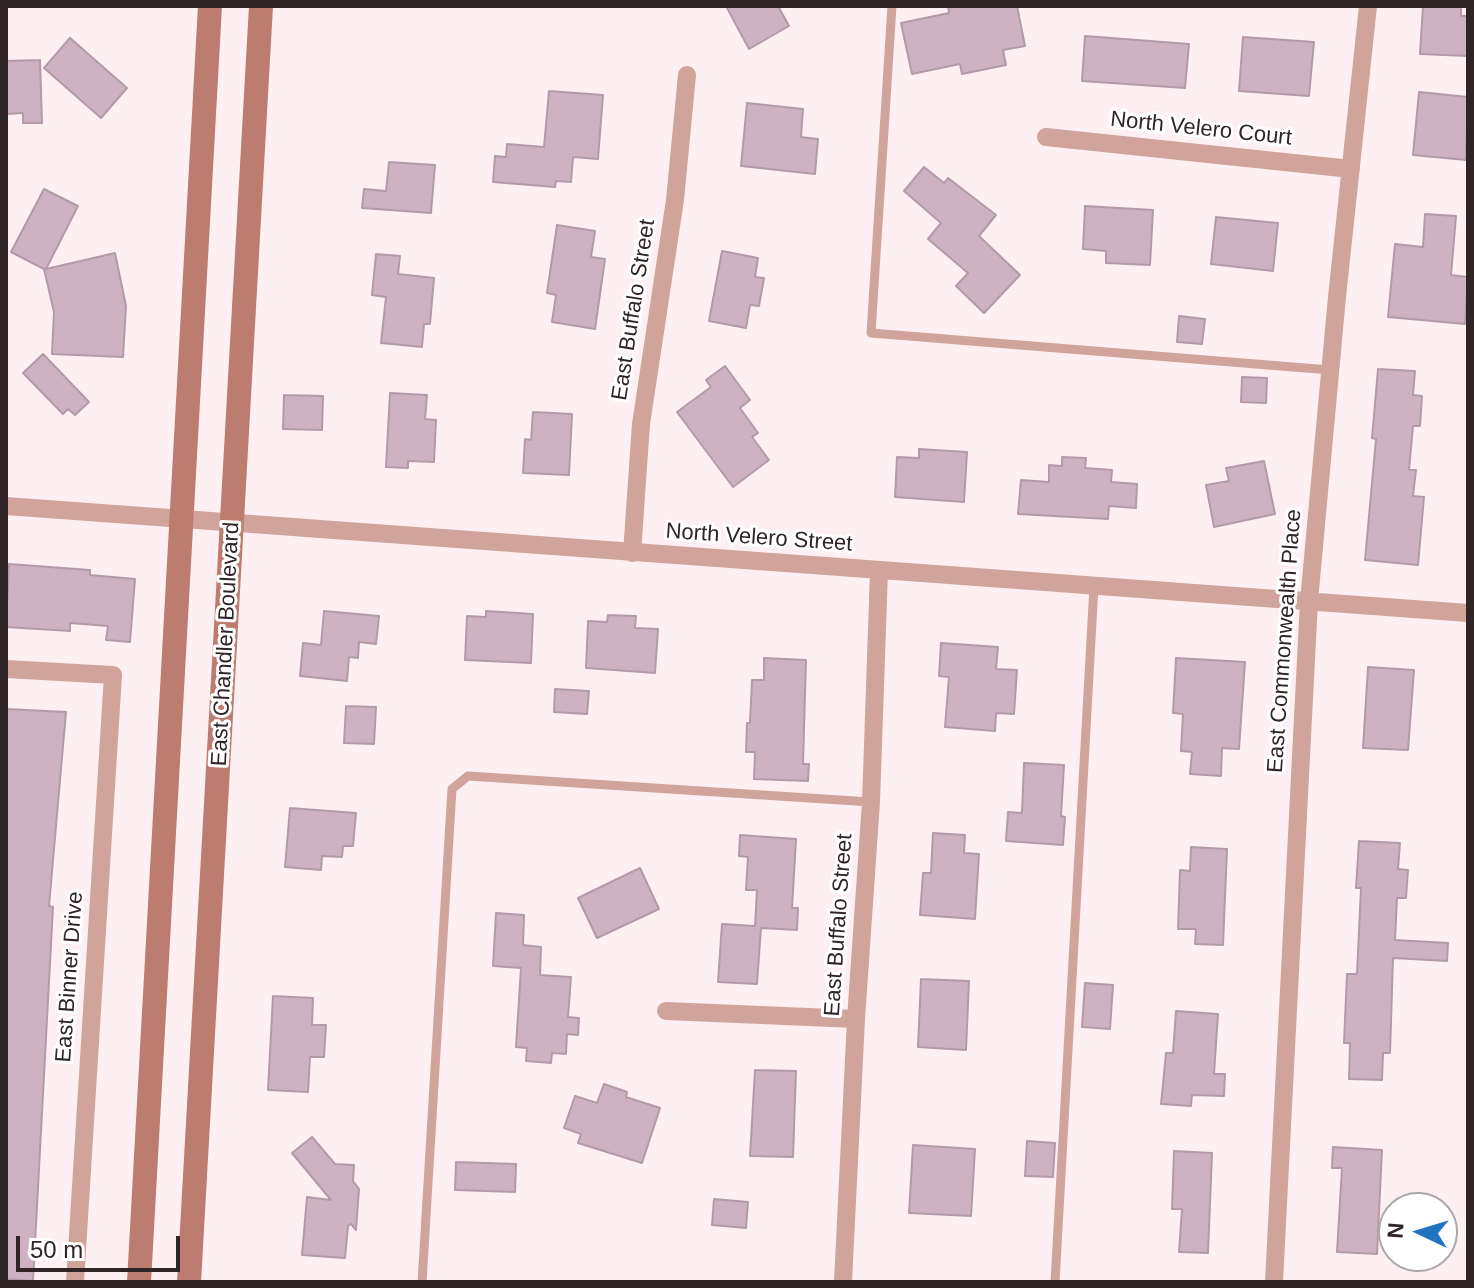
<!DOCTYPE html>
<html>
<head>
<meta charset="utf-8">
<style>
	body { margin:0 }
	#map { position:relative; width:1474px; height:1288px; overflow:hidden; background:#fef0f2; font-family:Arial,sans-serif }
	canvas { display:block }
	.frame { position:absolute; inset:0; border:8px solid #302426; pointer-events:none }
	.north { position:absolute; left:1378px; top:1192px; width:80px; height:80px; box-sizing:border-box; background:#fff; border:2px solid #aca7a8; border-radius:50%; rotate:274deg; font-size:22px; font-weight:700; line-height:32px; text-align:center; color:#302426 }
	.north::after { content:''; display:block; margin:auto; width:28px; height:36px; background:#2273c2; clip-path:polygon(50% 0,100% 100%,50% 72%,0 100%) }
	.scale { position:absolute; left:16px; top:1236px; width:164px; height:36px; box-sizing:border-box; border:4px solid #302426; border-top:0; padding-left:10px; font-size:24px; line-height:28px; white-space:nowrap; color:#302426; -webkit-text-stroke:6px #fff; paint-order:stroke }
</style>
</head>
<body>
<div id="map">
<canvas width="1474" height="1288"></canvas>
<div class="frame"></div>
<div class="north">N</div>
<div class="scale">50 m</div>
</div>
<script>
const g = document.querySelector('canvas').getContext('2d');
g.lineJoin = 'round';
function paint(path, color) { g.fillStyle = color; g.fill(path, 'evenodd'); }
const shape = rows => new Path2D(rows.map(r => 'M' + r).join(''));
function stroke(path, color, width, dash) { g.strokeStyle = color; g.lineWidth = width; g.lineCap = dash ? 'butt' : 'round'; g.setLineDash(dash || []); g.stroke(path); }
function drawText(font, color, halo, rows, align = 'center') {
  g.font = font + ' Arial,sans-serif'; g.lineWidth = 6; g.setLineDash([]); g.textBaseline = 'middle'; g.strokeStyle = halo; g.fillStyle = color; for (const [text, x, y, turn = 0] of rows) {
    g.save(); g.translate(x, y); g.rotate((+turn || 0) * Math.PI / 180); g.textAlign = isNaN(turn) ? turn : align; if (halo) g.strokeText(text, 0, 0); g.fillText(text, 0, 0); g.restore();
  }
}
const building = shape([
	[726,6,778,6,789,26,749,49,726,6],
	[948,6,1017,6,1025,46,1003,50,1006,65,962,74,960,64,912,74,901,23,949,13,948,6],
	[1423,6,1461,6,1461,16,1468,16,1468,56,1420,54,1423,6],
	[1085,36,1189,44,1185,88,1082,81,1085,36],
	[1243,37,1314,42,1309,96,1239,91,1243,37],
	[70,38,127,88,101,118,44,68,70,38],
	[40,60,42,123,23,123,23,113,6,114,6,61,40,60],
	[549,91,603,95,598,159,573,157,571,182,556,181,555,187,493,182,495,156,506,157,507,144,544,147,549,91],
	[1419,92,1468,97,1466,160,1413,155,1419,92],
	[747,103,803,109,801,137,818,139,815,174,741,166,747,103],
	[389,162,435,165,431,213,362,208,364,189,386,191,389,162],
	[924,167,944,183,948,178,996,215,979,236,1020,275,984,313,956,286,968,273,928,239,941,223,904,191,924,167],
	[44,189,78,206,46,269,115,253,126,306,123,357,52,354,54,312,44,269,11,252,44,189],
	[1085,206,1153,210,1150,265,1106,263,1106,251,1083,249,1085,206],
	[1425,214,1456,216,1451,275,1468,277,1465,324,1388,317,1395,244,1423,247,1425,214],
	[1216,217,1278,223,1273,271,1211,264,1216,217],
	[557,225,595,231,591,257,605,259,595,329,552,322,556,295,547,293,557,225],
	[722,251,758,258,755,277,764,278,759,306,750,305,746,328,709,321,722,251],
	[376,254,400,256,398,274,434,278,430,324,424,324,422,347,381,343,386,297,372,295,376,254],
	[1179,316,1205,319,1202,344,1177,342,1179,316],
	[43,354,89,402,75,415,68,409,63,414,23,373,43,354],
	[725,366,750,400,740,408,758,433,752,437,769,460,733,487,677,412,711,387,706,380,725,366],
	[1378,369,1415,371,1413,395,1422,396,1420,426,1413,426,1409,470,1416,470,1413,496,1424,497,1418,565,1365,560,1376,439,1372,438,1378,369],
	[1242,377,1267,378,1266,403,1241,402,1242,377],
	[390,393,427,395,425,419,436,420,434,462,408,461,408,468,386,467,390,393],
	[284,395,323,396,322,430,283,429,284,395],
	[533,412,572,414,569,475,523,473,525,439,531,440,533,412],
	[919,449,967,452,964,502,895,497,897,457,919,458,919,449],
	[1062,457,1086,458,1085,468,1112,470,1111,482,1137,484,1136,508,1109,506,1108,519,1018,514,1021,480,1049,482,1049,465,1062,466,1062,457],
	[1264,461,1275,514,1214,527,1206,485,1229,481,1226,468,1264,461],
	[9,564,90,570,90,575,135,579,130,642,106,640,108,626,70,623,70,631,6,627,9,564],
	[324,611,379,616,376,644,359,642,358,658,349,657,347,681,300,676,303,643,321,645,324,611],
	[486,611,533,614,531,663,465,660,467,616,486,617,486,611],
	[608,615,636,616,635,628,658,629,655,673,586,668,588,621,607,622,608,615],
	[941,643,998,647,996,669,1017,670,1014,714,996,713,995,731,945,727,949,677,939,676,941,643],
	[764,658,806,660,803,764,809,764,808,781,754,779,755,752,746,752,747,723,750,723,752,680,764,680,764,658],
	[1176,658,1245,662,1239,749,1222,748,1221,776,1190,774,1192,752,1181,751,1183,714,1173,713,1176,658],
	[1368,667,1414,670,1408,750,1363,748,1368,667],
	[555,689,589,691,587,714,554,712,555,689],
	[346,706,376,707,374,744,344,743,346,706],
	[6,709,66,712,49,906,53,907,33,1281,6,1279,6,709],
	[1024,763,1064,765,1061,816,1065,817,1063,845,1006,841,1008,812,1022,813,1024,763],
	[290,808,356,813,353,846,343,846,342,857,322,856,321,870,285,867,290,808],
	[933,833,965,835,964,853,979,854,975,919,920,915,923,873,931,873,933,833],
	[740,835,796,839,792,908,798,908,797,930,761,928,757,984,718,982,722,924,755,926,757,890,746,890,748,857,739,856,740,835],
	[1359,841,1400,843,1398,869,1408,870,1406,898,1397,898,1395,940,1448,943,1447,961,1393,958,1390,1053,1383,1053,1382,1080,1349,1079,1350,1043,1344,1043,1347,974,1357,974,1361,888,1356,888,1359,841],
	[1191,847,1227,849,1223,945,1195,944,1196,929,1178,929,1180,870,1190,871,1191,847],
	[640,868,659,909,597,938,578,898,640,868],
	[496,913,524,915,523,945,541,947,540,975,571,977,568,1017,579,1018,578,1035,567,1034,566,1054,552,1053,551,1063,526,1061,527,1048,516,1047,521,968,493,966,496,913],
	[921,979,969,981,966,1050,918,1047,921,979],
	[1085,983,1113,985,1110,1029,1082,1027,1085,983],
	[273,996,313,998,312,1025,326,1025,324,1057,310,1057,308,1092,268,1090,273,996],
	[1176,1011,1218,1014,1214,1074,1225,1074,1224,1096,1192,1095,1191,1106,1161,1104,1166,1053,1173,1053,1176,1011],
	[755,1070,796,1071,793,1157,750,1156,755,1070],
	[604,1084,627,1092,626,1097,660,1108,642,1163,578,1143,581,1134,564,1128,575,1096,597,1103,604,1084],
	[312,1137,335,1164,354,1165,353,1181,359,1189,356,1230,351,1224,348,1226,345,1258,302,1255,307,1197,331,1200,292,1153,312,1137],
	[1027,1141,1055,1143,1053,1177,1025,1176,1027,1141],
	[913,1145,975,1149,971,1216,909,1213,913,1145],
	[1333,1147,1382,1150,1377,1254,1337,1252,1342,1168,1332,1168,1333,1147],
	[1174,1151,1212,1153,1208,1253,1179,1252,1182,1209,1172,1209,1174,1151],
	[456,1162,516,1164,515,1192,455,1190,456,1162],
	[714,1199,748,1202,746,1228,712,1225,714,1199]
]);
const lane = shape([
	[892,6,871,333,1330,370],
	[422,1282,452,789,468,776,871,802],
	[1055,1282,1094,586]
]);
const street = shape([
	[1046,137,1351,169],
	[6,506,1468,613],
	[632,553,641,424,675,200,687,75],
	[6,669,113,675,75,1282],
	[666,1011,856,1019],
	[843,1282,856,1019,871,802,879,571],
	[1274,1282,1309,601,1337,297,1368,6]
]);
const secondary = shape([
	[139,1282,210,6],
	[189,1282,261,6]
]);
const streetNames = [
	["North Velero Court",1201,129,6],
	["East Buffalo Street",634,310,-81],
	["North Velero Street",759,538,4],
	["East Commonwealth Place",1285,641,-86],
	["East Chandler Boulevard",226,644,-87],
	["East Buffalo Street",839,925,-86],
	["East Binner Drive",70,977,-86]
];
paint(building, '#ceb2c1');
stroke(building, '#b499a8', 2);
stroke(lane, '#d1a49b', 9);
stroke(street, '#d1a49b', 18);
stroke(secondary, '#bc7c70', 24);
drawText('22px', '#302426', '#fff', streetNames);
</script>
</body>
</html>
